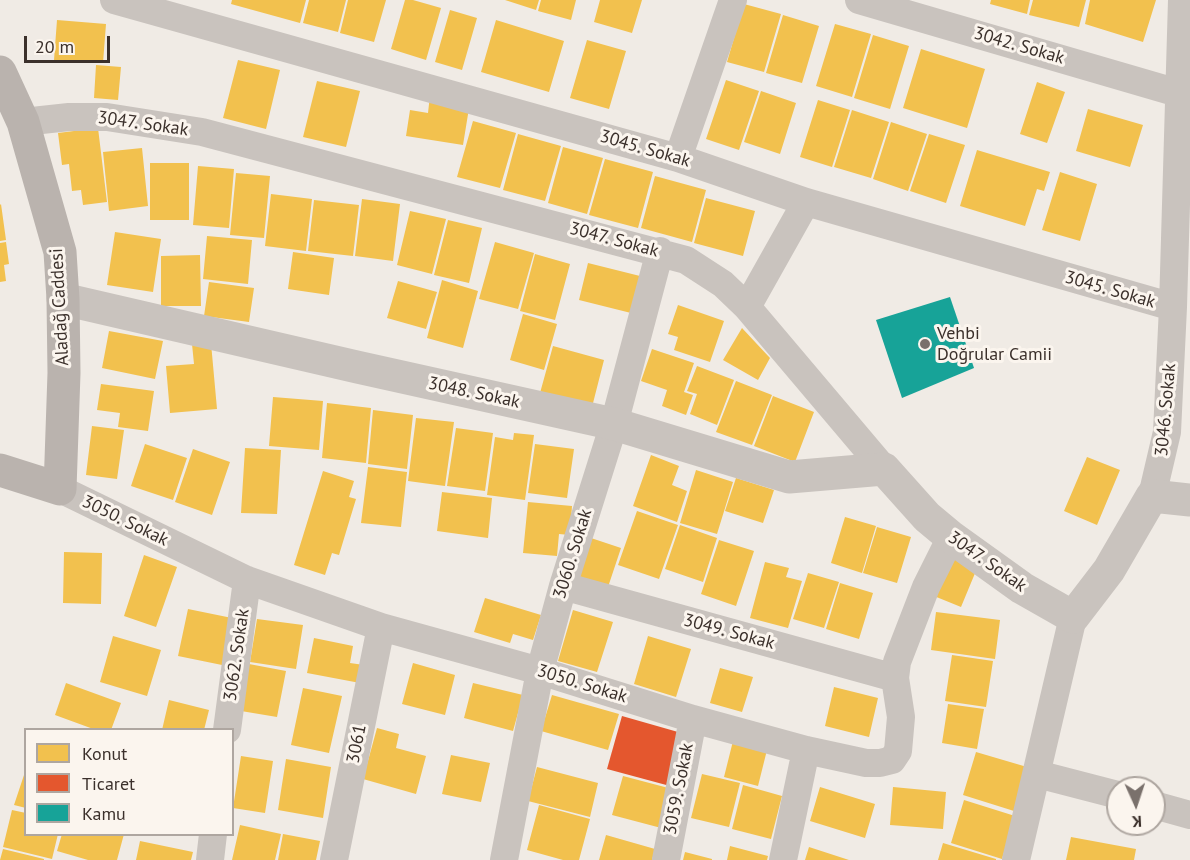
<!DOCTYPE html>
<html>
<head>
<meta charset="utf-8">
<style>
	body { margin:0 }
	#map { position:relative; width:1190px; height:860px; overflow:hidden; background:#f0ebe5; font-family:"PT Sans",sans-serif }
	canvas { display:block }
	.legend { position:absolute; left:24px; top:728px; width:210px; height:108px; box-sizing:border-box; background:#fbf5ee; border:2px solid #aea6a0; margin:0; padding:8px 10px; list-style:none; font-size:18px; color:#3b302b }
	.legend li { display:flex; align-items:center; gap:12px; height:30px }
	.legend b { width:30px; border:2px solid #aea6a0 }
	.north { position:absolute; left:1106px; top:776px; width:60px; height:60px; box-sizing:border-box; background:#fbf5ee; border:2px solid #aea6a0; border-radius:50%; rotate:177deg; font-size:16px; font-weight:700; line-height:24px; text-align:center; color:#3b302b }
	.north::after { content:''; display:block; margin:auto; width:21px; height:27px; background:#7a716c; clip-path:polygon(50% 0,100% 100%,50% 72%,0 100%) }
	.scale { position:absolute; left:24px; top:36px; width:86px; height:27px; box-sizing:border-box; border:3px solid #3b302b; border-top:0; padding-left:8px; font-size:18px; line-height:21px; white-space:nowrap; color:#3b302b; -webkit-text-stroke:4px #fbf5ee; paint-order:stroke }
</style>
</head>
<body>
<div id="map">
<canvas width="1190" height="860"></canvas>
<ul class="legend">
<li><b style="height:16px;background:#f2c14e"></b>Konut</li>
<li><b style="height:16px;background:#e4572e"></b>Ticaret</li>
<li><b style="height:16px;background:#17a398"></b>Kamu</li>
</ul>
<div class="north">K</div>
<div class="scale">20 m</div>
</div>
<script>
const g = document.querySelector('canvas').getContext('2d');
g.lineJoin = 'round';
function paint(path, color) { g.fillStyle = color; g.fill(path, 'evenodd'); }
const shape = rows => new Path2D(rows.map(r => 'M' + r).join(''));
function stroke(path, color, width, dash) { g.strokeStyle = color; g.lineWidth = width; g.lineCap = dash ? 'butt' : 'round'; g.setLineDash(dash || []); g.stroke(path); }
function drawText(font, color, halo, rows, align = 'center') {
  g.font = font + ' "PT Sans",sans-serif'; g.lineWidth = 6; g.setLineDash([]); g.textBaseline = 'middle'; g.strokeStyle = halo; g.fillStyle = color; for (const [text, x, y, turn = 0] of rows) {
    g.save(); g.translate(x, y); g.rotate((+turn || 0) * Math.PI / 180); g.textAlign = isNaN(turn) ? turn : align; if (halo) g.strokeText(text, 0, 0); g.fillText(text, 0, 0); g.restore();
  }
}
const homes = shape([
	[232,0,306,0,300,23,231,4],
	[309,0,346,0,338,32,303,23],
	[348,0,386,0,374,42,340,33],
	[405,0,413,0,441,8,426,60,391,49],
	[505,0,539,0,536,10],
	[541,0,576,0,571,20,538,11],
	[600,0,642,0,632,33,594,22],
	[991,0,1030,0,1027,14,990,4],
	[1033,0,1086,0,1079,27,1029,15],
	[1090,0,1156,0,1143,42,1085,24],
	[744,4,781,14,764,72,727,62],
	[450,10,477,18,462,70,435,62],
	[783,15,819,26,802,83,766,73],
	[57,20,106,24,103,63,54,60],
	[496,20,564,41,549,92,481,72],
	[835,24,871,34,852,97,816,86],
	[873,35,909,46,890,109,854,98],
	[587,40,626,51,609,109,570,98],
	[921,49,985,69,967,128,903,108],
	[238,60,280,70,266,129,223,118],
	[96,65,121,67,118,100,94,98],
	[726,80,759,91,739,150,706,139],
	[317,81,360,91,346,147,303,137],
	[1037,82,1065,92,1047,143,1020,134],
	[761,91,796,103,780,154,744,142],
	[430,95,470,102,463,145,406,136,410,110,428,113],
	[818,100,850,110,832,167,800,157],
	[1088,109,1143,125,1130,167,1076,151],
	[852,110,889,122,871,178,834,167],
	[473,121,516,133,500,188,457,177],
	[891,122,927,134,908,191,873,179],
	[98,128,107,202,83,205,81,190,72,191,69,164,62,165,58,133],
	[518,134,561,146,545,201,503,190],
	[929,134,965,145,946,203,910,191],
	[563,147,603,158,587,214,548,203],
	[142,148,148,206,109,211,103,152],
	[977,150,1050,172,1044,191,1037,189,1025,226,960,206],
	[605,159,653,172,638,228,589,215],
	[150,163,189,163,189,220,150,220],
	[198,166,234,169,229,228,193,225],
	[1060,172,1097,184,1080,241,1042,230],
	[236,173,270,176,264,238,230,235],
	[655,176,706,190,692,242,641,228],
	[271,194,312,199,306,251,265,246],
	[706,198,755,211,743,256,694,243],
	[362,199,400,204,393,261,355,256],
	[314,200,359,205,353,256,308,251],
	[1,204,6,240,0,241,0,205],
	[410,211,446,219,432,274,397,265],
	[448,220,482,228,469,283,434,275],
	[115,232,161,239,153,292,107,285],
	[207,236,252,240,248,284,203,279],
	[6,242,9,264,4,265,6,281,0,282,0,243],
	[495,242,534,253,518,309,479,299],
	[293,252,334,258,329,295,288,289],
	[535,254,570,264,555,320,520,311],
	[200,255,201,306,161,306,161,256],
	[588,263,640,276,631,313,579,300],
	[442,280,478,291,463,348,427,338],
	[398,281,437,292,426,329,387,318],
	[209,282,254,288,249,322,204,316],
	[678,305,724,321,710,362,674,350,678,337,668,334],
	[523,314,557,324,544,370,510,360],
	[742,328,770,358,758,380,723,360],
	[109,331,163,341,155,379,102,368],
	[211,343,217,409,170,413,166,366,194,364,192,344],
	[553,346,604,360,592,407,540,393],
	[652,349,694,363,684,392,693,395,686,415,662,406,667,390,641,381],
	[697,366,734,380,717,425,690,414,697,394,687,391],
	[736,381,772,395,752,445,716,432],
	[101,384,154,391,148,431,118,427,120,413,97,410],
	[773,396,814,412,795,462,754,446],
	[273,397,323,401,319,450,269,446],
	[327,403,371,408,366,463,322,458],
	[373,410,413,415,407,469,368,464],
	[416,418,454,422,445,486,408,481],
	[92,426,124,430,117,479,86,475],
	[456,428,493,433,485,491,447,486],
	[514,433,534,435,525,500,487,495,495,437,513,440],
	[145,444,187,458,173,500,131,486],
	[535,444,574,449,567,498,528,493],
	[245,448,281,450,277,514,241,513],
	[193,449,230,462,212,515,175,502],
	[651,455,679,466,672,485,687,491,677,522,633,506],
	[1087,457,1120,470,1097,525,1064,511],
	[368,467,407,472,401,527,361,523],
	[696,470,733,482,717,534,680,523],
	[323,471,354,481,349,497,356,499,339,555,332,553,325,575,294,565],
	[736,478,774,490,763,523,725,511],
	[442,492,492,498,488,538,437,531],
	[528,502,572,506,570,535,559,534,557,556,523,553],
	[637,511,678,525,659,579,618,565],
	[845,517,876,526,862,573,831,563],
	[680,525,717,538,703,582,665,569],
	[877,527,911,537,897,583,863,573],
	[585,536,621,548,607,590,572,578],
	[719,540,754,551,736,606,701,594],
	[64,552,102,553,101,604,63,603],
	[144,555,177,567,156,627,124,616],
	[950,555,978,566,961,607,934,596],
	[765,562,789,568,786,577,802,581,788,628,750,618],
	[808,573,839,582,824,628,793,619],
	[840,583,873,593,859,639,826,629],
	[485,598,541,615,533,640,513,634,510,643,474,632],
	[188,609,232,618,222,665,178,656],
	[573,610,613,622,597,672,558,661],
	[936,612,1000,620,995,659,931,650],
	[257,619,303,625,296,669,250,662],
	[113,636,161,650,147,696,100,682],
	[648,636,691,649,676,697,634,684],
	[314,638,353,646,350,663,364,665,360,683,307,673],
	[952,655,993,661,986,707,945,701],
	[413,663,455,675,445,715,402,704],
	[249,664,286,671,277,717,241,711],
	[720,668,753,677,742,712,710,703],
	[66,683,121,703,111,730,96,730,55,715],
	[473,683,523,695,513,731,464,718],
	[834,687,878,698,869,737,825,726],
	[303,688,342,696,329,753,291,745],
	[552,695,619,714,608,750,541,731],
	[169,700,209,710,204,730,162,730],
	[948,704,984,709,977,749,942,743],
	[377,728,399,734,396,748,426,756,416,794,363,779],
	[733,741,767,750,758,786,724,777],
	[976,752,1027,767,1014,811,963,795],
	[451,755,490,763,481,802,442,794],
	[241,756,273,761,265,813,233,808],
	[286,759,331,767,323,818,278,810],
	[537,767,598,783,590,817,528,801],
	[25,772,26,772,26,808,14,805],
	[702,774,740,783,729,827,691,818],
	[623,776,676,790,665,829,612,815],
	[743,785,782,796,771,839,732,829],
	[820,787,875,804,865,838,810,821],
	[893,787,946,792,943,829,890,825],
	[964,800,1015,816,1002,859,951,843],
	[539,805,590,819,579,860,563,860,527,850],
	[12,810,26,813,26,834,58,834,52,859,3,847],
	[240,825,281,834,275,860,232,860],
	[62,834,124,834,117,860,88,860,57,851],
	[283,834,320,841,316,860,278,860],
	[606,835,655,849,652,860,599,860],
	[1071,837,1136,849,1134,860,1066,860],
	[140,841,193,852,191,860,136,860],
	[943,843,996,859,996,860,938,860],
	[730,846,768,856,767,860,727,860],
	[809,847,849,860,805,860],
	[3,849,44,859,44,860,0,860],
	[685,852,712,859,712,860,683,860]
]);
const shops = shape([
	[622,716,685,734,670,786,607,769]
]);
const public = shape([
	[950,297,974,368,902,398,876,320]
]);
const minor = shape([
	[114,0,678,158,806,202,1173,307],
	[859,0,1178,93],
	[23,122,69,117,107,117,202,132,686,260,723,284,747,307,884,469],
	[678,158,733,0],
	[747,307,806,202],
	[60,489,247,580,381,627,540,671,693,719,806,750,866,763,880,763,892,760,898,751,901,717,895,678,897,662,926,587,951,537],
	[1152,496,1167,432,1173,307,1182,0],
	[563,586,895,678],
	[227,730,247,580],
	[1037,774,1118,795],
	[1154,805,1190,815],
	[210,860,213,834],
	[334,860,381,627],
	[504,860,540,671,563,586,614,424,660,251],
	[666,860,693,719],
	[783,860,806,750],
	[1016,860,1073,617]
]);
const tertiary = shape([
	[63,299,357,367,614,424,789,477,884,469,927,517,951,537,1022,588,1073,617,1109,570,1152,496,1190,500]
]);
const secondary = shape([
	[0,72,23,122,60,252,63,299,64,373,60,489,0,470]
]);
const markers = [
	[925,344,6,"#7a716c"]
];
const streetNames = [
	["3042. Sokak",1019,46,16],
	["3047. Sokak",143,124,8],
	["3045. Sokak",645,149,16],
	["3047. Sokak",614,240,15],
	["3045. Sokak",1110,290,16],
	["Aladağ Caddesi",60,307,-93],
	["3048. Sokak",474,393,12],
	["3046. Sokak",1166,410,-85],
	["3050. Sokak",125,521,26],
	["3060. Sokak",573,554,-73],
	["3047. Sokak",987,562,35],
	["3049. Sokak",729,632,15],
	["3062. Sokak",237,655,-82],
	["3050. Sokak",582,684,17],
	["3061",357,744,-79],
	["3059. Sokak",679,789,-79]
];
const poiNames = [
	["Vehbi",937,334],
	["Doğrular Camii",937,355]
];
paint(homes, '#f2c14e');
paint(shops, '#e4572e');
paint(public, '#17a398');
stroke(minor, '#c9c3be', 28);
stroke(tertiary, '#c9c3be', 33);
stroke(secondary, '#bab3ae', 33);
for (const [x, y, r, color] of markers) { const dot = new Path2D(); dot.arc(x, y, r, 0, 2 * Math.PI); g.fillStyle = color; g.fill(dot); stroke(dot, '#fbf5ee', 2); }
drawText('18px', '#3b302b', '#fbf5ee', streetNames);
drawText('18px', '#3b302b', '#fbf5ee', poiNames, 'left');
</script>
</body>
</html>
